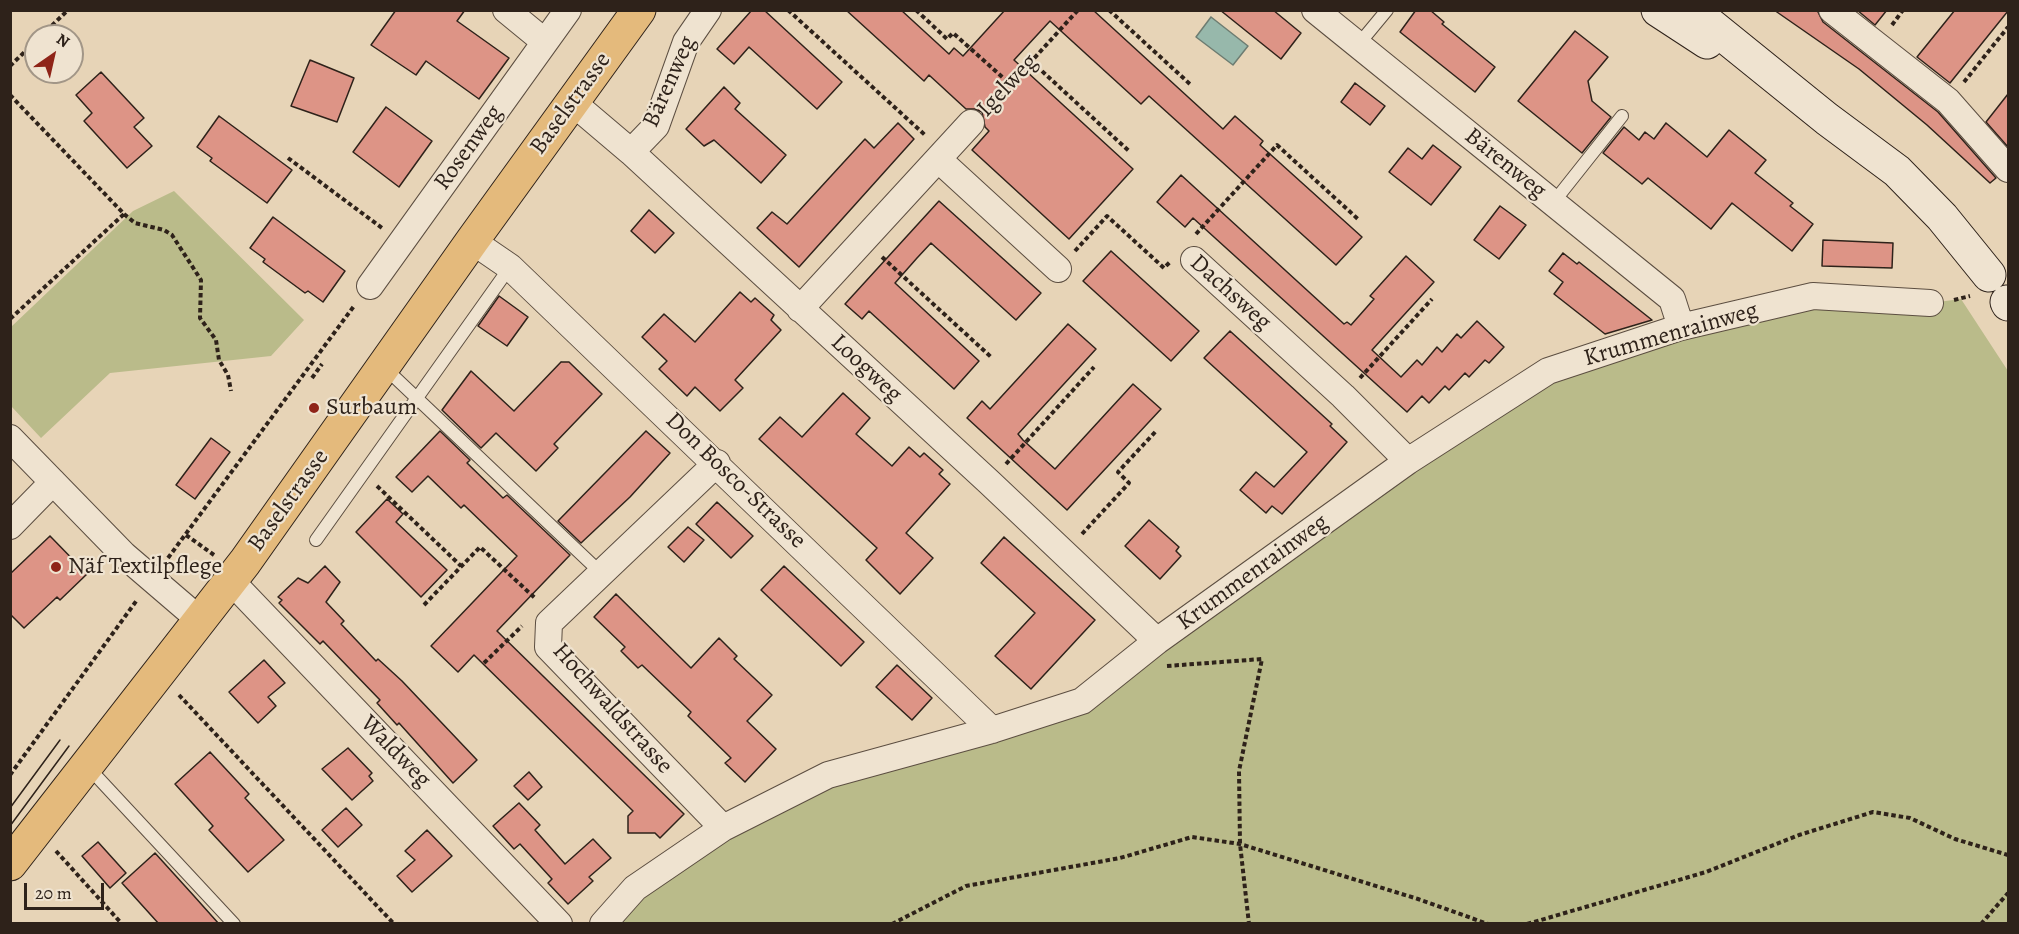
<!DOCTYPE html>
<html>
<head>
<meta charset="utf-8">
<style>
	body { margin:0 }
	#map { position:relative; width:2019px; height:934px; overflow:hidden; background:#e7d4b7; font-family:Alegreya,serif }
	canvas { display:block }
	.frame { position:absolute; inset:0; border:12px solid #2e221a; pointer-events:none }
	.north { position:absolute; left:24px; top:24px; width:60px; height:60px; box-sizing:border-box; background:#efe3d0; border:2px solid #a29687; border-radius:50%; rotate:34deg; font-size:16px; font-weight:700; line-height:24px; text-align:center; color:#2e221a }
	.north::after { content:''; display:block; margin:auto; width:21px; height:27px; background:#8f2418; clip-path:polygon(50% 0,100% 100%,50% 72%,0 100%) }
	.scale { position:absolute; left:24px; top:883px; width:80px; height:27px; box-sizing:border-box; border:3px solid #2e221a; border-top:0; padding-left:8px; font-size:18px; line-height:21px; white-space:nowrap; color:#2e221a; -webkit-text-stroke:4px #efe3d0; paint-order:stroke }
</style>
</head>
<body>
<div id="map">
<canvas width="2019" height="934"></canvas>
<div class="frame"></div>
<div class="north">N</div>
<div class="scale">20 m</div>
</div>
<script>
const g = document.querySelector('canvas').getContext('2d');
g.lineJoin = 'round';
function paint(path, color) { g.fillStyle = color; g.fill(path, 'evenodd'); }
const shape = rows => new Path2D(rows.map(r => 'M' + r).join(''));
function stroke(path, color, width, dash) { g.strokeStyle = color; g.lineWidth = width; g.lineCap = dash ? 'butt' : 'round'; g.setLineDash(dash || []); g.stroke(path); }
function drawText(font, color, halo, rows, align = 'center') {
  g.font = font + ' Alegreya,serif'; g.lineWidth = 4.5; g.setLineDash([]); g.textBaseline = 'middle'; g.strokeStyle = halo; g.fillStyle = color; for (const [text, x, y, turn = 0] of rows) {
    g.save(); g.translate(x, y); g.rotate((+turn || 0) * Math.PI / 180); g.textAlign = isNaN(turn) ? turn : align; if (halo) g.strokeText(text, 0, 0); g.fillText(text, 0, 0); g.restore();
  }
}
const green = shape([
	[174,191,304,320,271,356,110,373,41,438,11,406,11,327,133,211],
	[1813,296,1930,303,1961,299,2008,371,2008,923,603,924,635,888,828,775,1082,701,1548,371]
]);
const water = shape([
	[1211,17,1248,46,1233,65,1196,37,1211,17]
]);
const building = shape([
	[396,10,465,10,457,21,509,58,479,99,426,61,416,75,371,45,396,10],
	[752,10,764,10,842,82,817,109,749,47,734,64,717,49,752,10],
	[846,10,901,10,949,54,954,48,963,56,1005,10,1093,10,1223,129,1235,116,1263,141,1260,145,1362,237,1336,265,1149,96,1141,104,1050,21,1014,60,1133,169,1069,239,972,150,989,131,985,127,982,112,975,109,966,109,929,75,924,81,846,10],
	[1220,10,1273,10,1301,33,1281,59,1220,10],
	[1416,10,1430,10,1444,22,1442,24,1495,67,1475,92,1400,32,1416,10],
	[1774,10,1817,10,1823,22,1938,112,1996,178,1990,183,1927,125,1859,69,1774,10],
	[1857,10,1887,10,1875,25,1857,10],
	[1955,10,2008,11,1950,83,1917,57,1955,10],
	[1575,31,1608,57,1588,81,1592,101,1611,117,1582,153,1518,101,1575,31],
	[310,60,354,78,337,122,291,106,310,60],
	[101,72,144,118,134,127,152,146,127,168,84,121,92,113,76,95,101,72],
	[1355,83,1385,106,1370,125,1341,102,1355,83],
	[724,87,740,103,735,109,786,155,761,183,714,140,704,146,686,129,724,87],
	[2008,94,2008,147,1986,122,2008,94],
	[386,107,432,141,399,187,353,152,386,107],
	[219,116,292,170,267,203,210,161,212,158,197,147,219,116],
	[898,123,914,139,799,267,757,228,772,212,787,224,865,139,874,148,898,123],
	[1666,123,1707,157,1729,130,1766,160,1755,173,1793,203,1790,206,1813,224,1792,251,1732,203,1711,229,1648,178,1642,184,1603,153,1624,127,1639,140,1645,132,1654,139,1666,123],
	[1433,145,1461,167,1431,205,1389,172,1408,148,1422,159,1433,145],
	[1181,175,1344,324,1347,322,1351,325,1374,299,1370,296,1406,256,1434,282,1372,350,1401,377,1417,360,1422,365,1437,347,1442,352,1457,334,1461,338,1477,321,1504,347,1489,363,1485,360,1469,377,1465,373,1449,390,1445,386,1429,403,1422,396,1407,412,1193,218,1185,227,1157,202,1181,175],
	[939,201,1041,293,1016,320,931,243,917,258,895,283,979,361,954,389,869,311,862,319,845,304,939,201],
	[1500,206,1526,225,1499,259,1474,240,1500,206],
	[649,210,674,233,655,253,631,231,649,210],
	[273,217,345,271,323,302,308,291,305,293,263,262,265,259,250,248,273,217],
	[1823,240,1893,243,1892,268,1822,266,1823,240],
	[1111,251,1199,331,1171,361,1083,281,1111,251],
	[1563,253,1577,264,1579,262,1652,320,1605,334,1554,294,1563,282,1549,271,1563,253],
	[740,292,751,302,755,298,774,315,771,320,781,330,735,380,743,388,720,411,695,387,687,396,659,369,667,361,642,337,664,314,695,342,740,292],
	[499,296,528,317,507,346,478,326,499,296],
	[1068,324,1096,349,1018,434,1023,440,1055,469,1133,384,1161,409,1067,510,967,418,982,401,990,409,1068,324],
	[1230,331,1332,424,1330,426,1347,442,1282,514,1272,506,1266,513,1240,490,1256,472,1274,487,1307,452,1204,358,1230,331],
	[561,362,569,362,602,394,554,444,558,448,536,471,496,433,481,448,442,410,471,371,514,411,561,362],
	[843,393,870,418,856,434,892,466,909,447,920,457,924,453,943,470,939,474,950,484,906,533,933,558,900,594,866,560,877,548,759,439,780,417,802,437,843,393],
	[440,431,470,460,467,463,503,498,507,495,570,555,497,631,684,814,660,838,655,833,628,833,628,816,633,811,474,655,458,672,431,646,517,556,464,505,461,508,428,476,412,492,396,477,440,431],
	[646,431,670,453,630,497,581,543,558,521,646,431],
	[211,438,230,452,195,499,176,485,211,438],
	[387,499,403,514,396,522,447,570,421,597,356,532,387,499],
	[717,502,753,536,731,558,696,524,717,502],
	[1149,520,1179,547,1176,551,1181,556,1160,579,1125,546,1149,520],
	[688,527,704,540,684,562,668,547,688,527],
	[50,536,87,574,60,600,57,597,24,628,10,614,10,574,50,536],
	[1004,537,1095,620,1031,689,995,656,1035,613,981,563,1004,537],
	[325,566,340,582,326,602,344,621,341,624,376,661,378,659,402,681,477,760,453,783,399,723,397,725,377,703,380,700,323,641,320,644,279,603,282,600,278,597,298,578,308,583,325,566],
	[784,566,864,642,841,666,761,590,784,566],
	[616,594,691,668,719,638,737,656,734,659,772,695,747,721,776,749,745,782,725,763,731,758,688,716,691,712,642,665,638,668,621,651,625,647,594,617,616,594],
	[264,660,285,683,268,697,276,706,258,723,229,692,264,660],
	[897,665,932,698,912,720,876,687,897,665],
	[348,748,372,773,369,776,373,781,352,800,322,769,348,748],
	[210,752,249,794,245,798,284,840,248,872,209,830,213,826,175,784,210,752],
	[529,772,542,787,528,800,514,786,529,772],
	[519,803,540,825,535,830,565,864,593,839,611,858,589,877,593,881,568,904,548,883,552,879,520,844,514,849,493,826,519,803],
	[346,808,362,825,338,847,322,830,346,808],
	[427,830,452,856,412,892,397,876,415,860,405,851,427,830],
	[98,842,126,873,110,888,82,856,98,842],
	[155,853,194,896,219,924,159,924,122,883,155,853]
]);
const path = shape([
	[788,10,925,135],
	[916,10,947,39,953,33,1010,84],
	[1109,10,1191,85],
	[1892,25,1903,10],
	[41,36,68,10],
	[1031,61,1130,152],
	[10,66,36,41],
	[1964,82,2008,27],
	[10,95,124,214,10,319],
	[989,108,1078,10],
	[288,158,382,228],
	[124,214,135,223,164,230,172,235,201,280,200,318,216,340,219,360,228,375,231,391],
	[1196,234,1277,145,1359,220],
	[1075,251,1107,216,1164,268,1170,262],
	[882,257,991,357],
	[1954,300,1970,296],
	[312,378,322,364],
	[1360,378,1432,299],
	[1006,464,1094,367],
	[377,486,461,566],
	[1082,534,1129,483,1118,472,1157,430],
	[186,535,214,555],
	[168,558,354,306],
	[424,605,480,547,536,599],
	[484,663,522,626],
	[1167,666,1262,659,1239,771,1240,844,1249,924],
	[179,695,394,924],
	[10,775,137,600],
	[56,851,122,924],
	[892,924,966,886,1120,858,1192,837,1240,844,1418,899,1488,924],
	[1527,924,1706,872,1799,835,1873,812,1910,818,1955,839,2008,855],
	[1981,924,2008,893]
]);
const service = shape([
	[1358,45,1387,10],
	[1553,203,1622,116],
	[385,368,601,573],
	[316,540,510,267],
	[87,766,234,924]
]);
const minor = shape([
	[506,10,545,42],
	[1315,10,1672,299,1681,327],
	[1832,10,1948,101,2008,169],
	[572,102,631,152,989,482,1157,641],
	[631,152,656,126,686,42,708,10],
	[938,159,1058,269],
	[472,241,510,267,992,730],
	[1194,260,1343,396,1408,461],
	[370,286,568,10],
	[800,309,971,123],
	[10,438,124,555,201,621],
	[717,463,549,623,548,647,723,828],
	[10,526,53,482],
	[231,581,559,924],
	[603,924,635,888,723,828,828,775,992,730,1082,701,1157,641,1408,461,1548,371,1681,327,1813,296,1930,303]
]);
const secondary = shape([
	[1658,10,1707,42],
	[1692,10,1827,119,1897,171,1942,217,1989,275],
	[2007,302,2008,304]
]);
const primary = shape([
	[10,864,245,562,472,241,639,10]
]);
const tram = shape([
	[10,808,60,740],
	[10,826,69,746]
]);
const markers = [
	[314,408,6,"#8f2418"],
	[56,567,6,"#8f2418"]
];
const streetNames = [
	["Bärenweg",670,82,-66],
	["Igelweg",1008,86,-47],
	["Baselstrasse",571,104,-54],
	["Rosenweg",469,148,-54],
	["Bärenweg",1505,164,39],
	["Dachsweg",1230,293,42],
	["Krummenrainweg",1671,335,-16],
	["Loogweg",866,369,43],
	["Don Bosco-Strasse",735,481,44],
	["Baselstrasse",289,501,-54],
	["Krummenrainweg",1253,573,-36],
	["Hochwaldstrasse",612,709,48],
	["Waldweg",395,752,46]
];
const poiNames = [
	["Surbaum",326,408],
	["Näf Textilpflege",68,567]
];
paint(green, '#babb8a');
paint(water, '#97b8ab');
stroke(water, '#6d7c71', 1.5);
paint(building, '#dd9486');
stroke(building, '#2e221a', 1.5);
stroke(service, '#5c4e41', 14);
stroke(minor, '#5c4e41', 28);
stroke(secondary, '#2e221a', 35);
stroke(primary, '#2e221a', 35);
stroke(path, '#2e221a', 4, [4.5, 3]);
stroke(service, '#efe3d0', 12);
stroke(minor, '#efe3d0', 26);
stroke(secondary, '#efe3d0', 33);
stroke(primary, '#e4ba7c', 33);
stroke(tram, '#2e221a', 1.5);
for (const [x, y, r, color] of markers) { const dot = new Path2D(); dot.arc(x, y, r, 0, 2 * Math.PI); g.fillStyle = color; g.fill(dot); stroke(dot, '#efe3d0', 2); }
drawText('24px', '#2e221a', '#efe3d0', streetNames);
drawText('24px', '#2e221a', '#efe3d0', poiNames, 'left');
</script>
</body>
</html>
